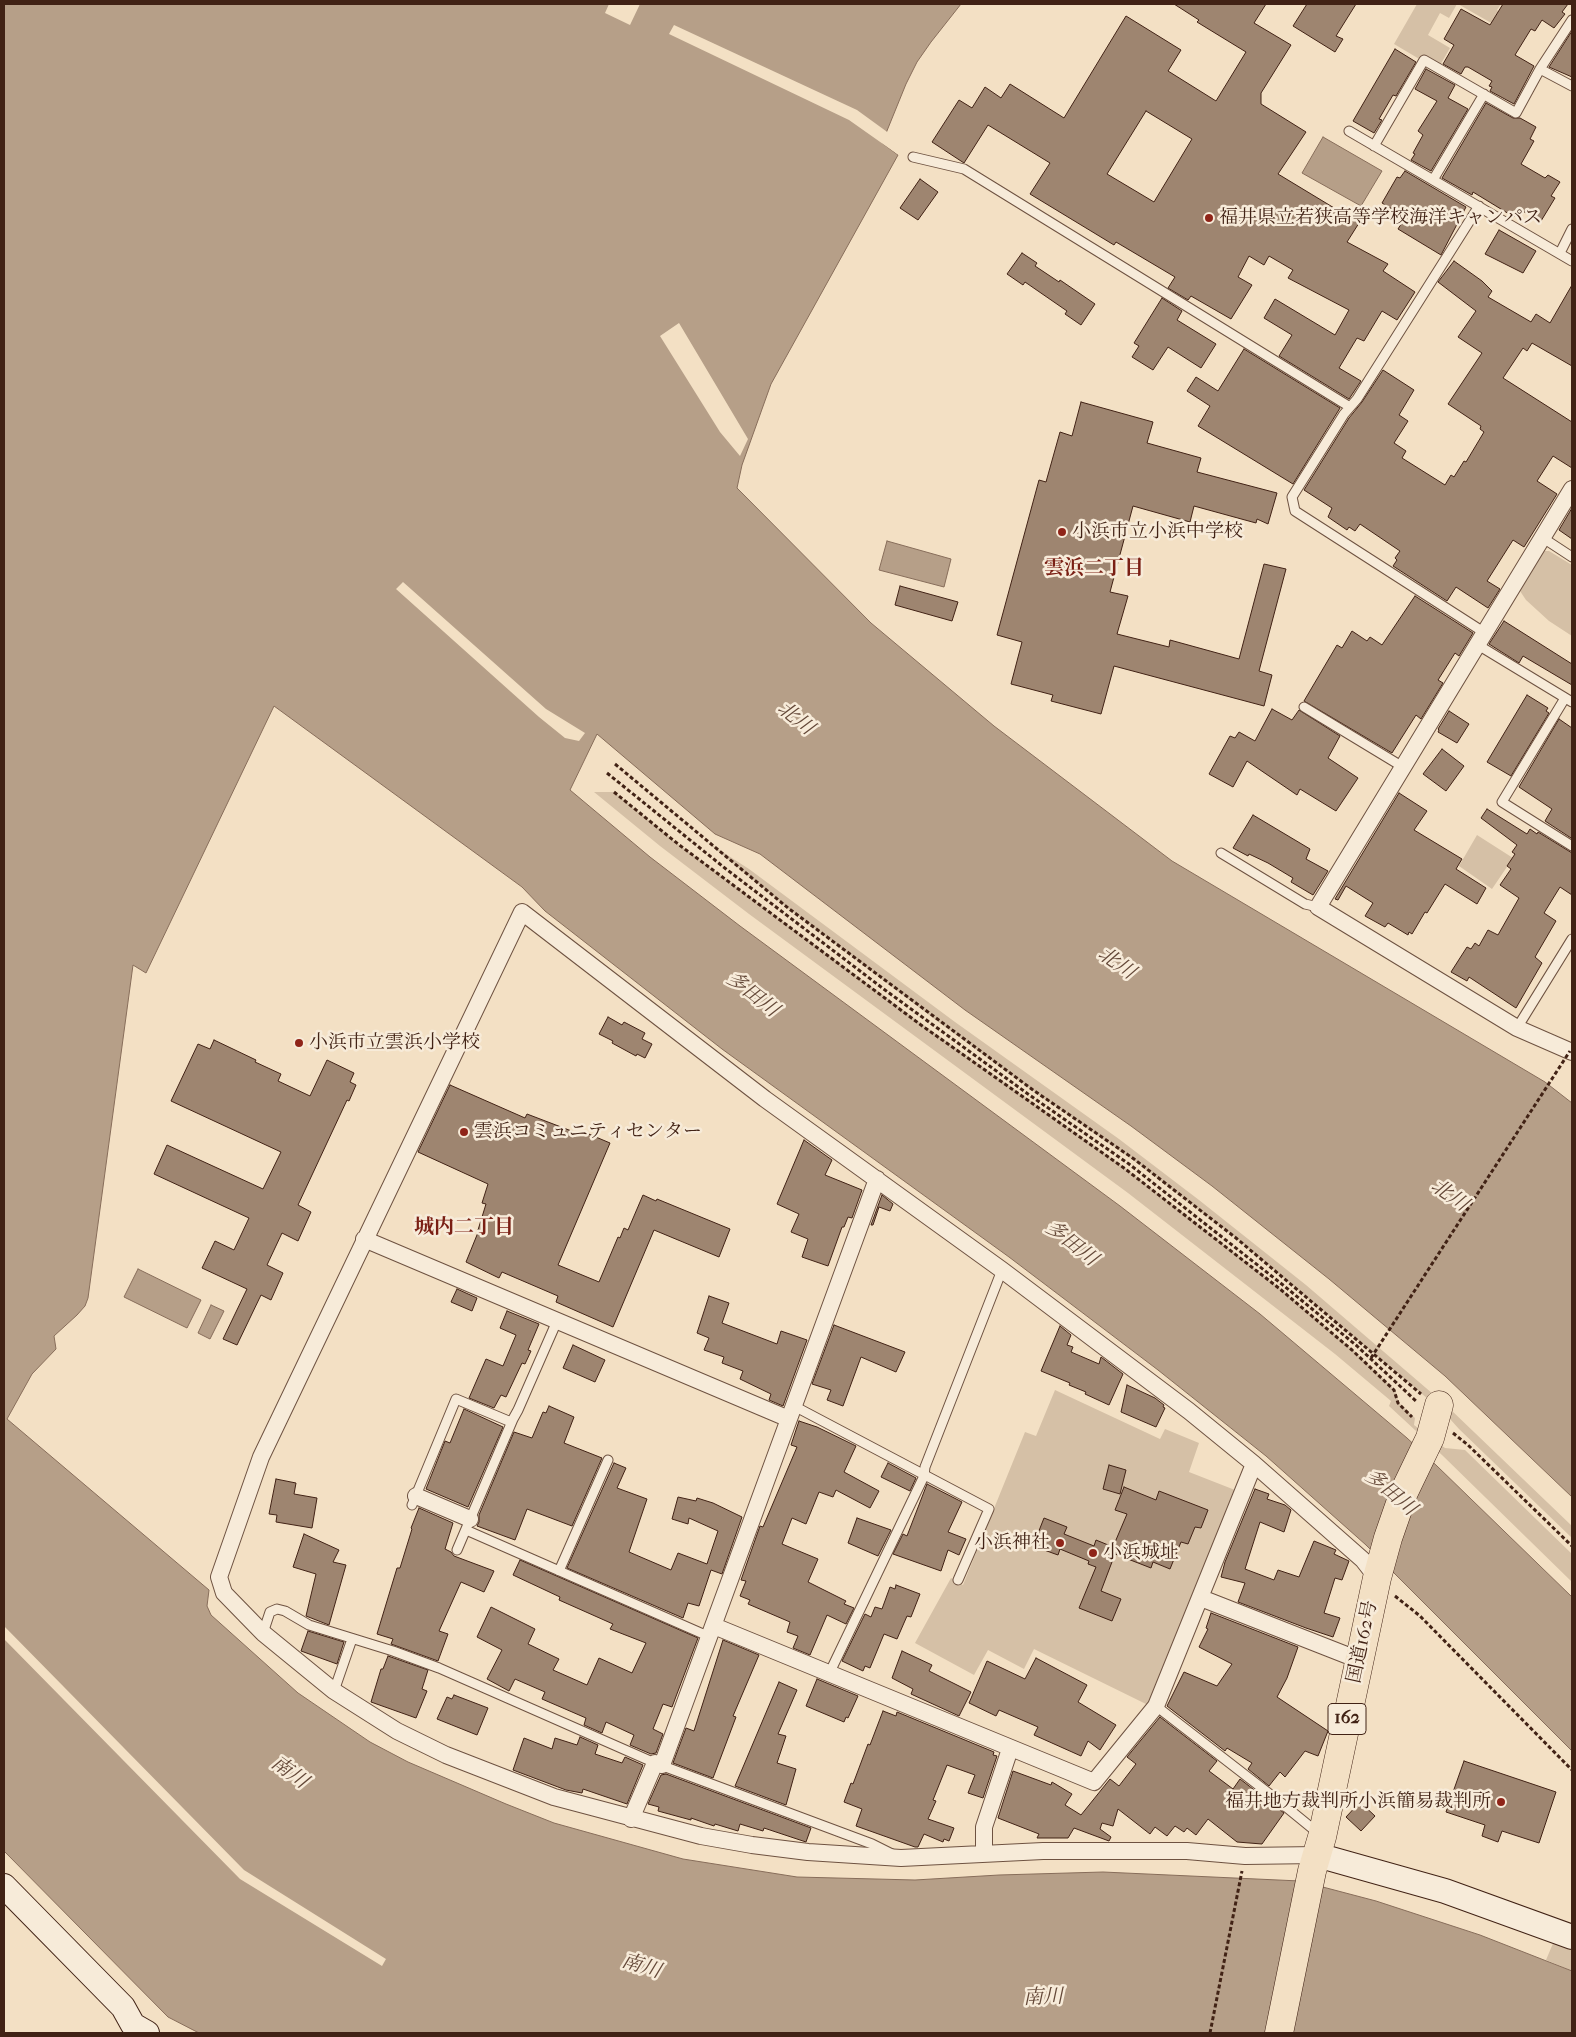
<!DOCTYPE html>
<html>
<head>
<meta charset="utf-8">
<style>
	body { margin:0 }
	#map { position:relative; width:1576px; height:2037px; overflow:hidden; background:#f3e0c4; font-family:"IM FELL French Canon",serif }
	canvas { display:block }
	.frame { position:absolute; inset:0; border:5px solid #412215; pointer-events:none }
</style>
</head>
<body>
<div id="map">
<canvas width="1576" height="2037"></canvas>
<div class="frame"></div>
</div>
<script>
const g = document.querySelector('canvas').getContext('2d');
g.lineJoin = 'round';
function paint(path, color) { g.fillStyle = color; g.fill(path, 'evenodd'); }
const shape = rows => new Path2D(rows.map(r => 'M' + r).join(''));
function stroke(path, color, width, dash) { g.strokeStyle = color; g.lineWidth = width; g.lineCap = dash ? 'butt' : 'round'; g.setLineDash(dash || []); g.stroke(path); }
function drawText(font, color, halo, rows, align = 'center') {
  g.font = font + ' "IM FELL French Canon","Noto Serif JP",serif'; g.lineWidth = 5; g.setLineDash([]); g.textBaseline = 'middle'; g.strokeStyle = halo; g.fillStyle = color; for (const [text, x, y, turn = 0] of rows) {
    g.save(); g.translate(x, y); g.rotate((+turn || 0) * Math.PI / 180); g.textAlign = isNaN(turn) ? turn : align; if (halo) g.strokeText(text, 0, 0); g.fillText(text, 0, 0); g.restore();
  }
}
const green = shape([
	[1417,4,1457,4,1449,18,1440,13,1428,35,1450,48,1439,67,1421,60,1394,44],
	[1458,4,1501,4,1497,10,1500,13,1493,24],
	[1544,551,1549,551,1572,565,1572,636,1549,621,1526,600,1520,591],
	[594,792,614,792,678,844,922,1024,1124,1167,1281,1289,1353,1350,1395,1390,1399,1403,1415,1418,1414,1425,1445,1448,1465,1450,1572,1554,1572,1582,1442,1455,1389,1406,1391,1401,1335,1354,1128,1193,749,914,660,846],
	[1477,835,1513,858,1492,889,1459,866],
	[707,842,749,869,955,1022,1119,1139,1199,1200,1306,1285,1433,1394,1428,1399,1236,1238,1133,1160,1032,1090,941,1024,788,908],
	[1055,1390,1160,1439,1165,1429,1199,1443,1189,1472,1235,1490,1148,1705,1034,1649,1024,1669,988,1650,974,1675,915,1643,951,1578,963,1585,1025,1432,1036,1436],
	[1450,1409,1572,1526,1572,1538,1459,1429,1450,1419],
	[1554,1941,1572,1950,1572,1971,1546,1960]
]);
const water = shape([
	[4,4,961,4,931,42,917,62,906,84,882,143,898,155,771,384,742,465,737,488,871,623,994,726,1172,861,1545,1082,1572,1103,1572,1497,1445,1376,1329,1279,1212,1186,1131,1126,965,1010,760,854,715,834,597,734,570,790,650,857,740,926,1120,1206,1260,1314,1407,1438,1437,1466,1572,1597,1572,1751,1366,1545,1266,1456,1158,1370,1009,1257,722,1049,545,911,522,887,274,706,146,973,133,965,88,1298,85,1306,77,1315,54,1336,56,1349,32,1374,7,1419,209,1590,207,1606,211,1615,298,1693,370,1742,408,1762,506,1804,554,1823,683,1859,797,1877,915,1880,999,1875,1103,1872,1300,1881,1376,1901,1480,1935,1572,1971,1572,2033,199,2033,168,2017,4,1851,4,4],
	[1323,137,1382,171,1361,206,1302,173,1323,137],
	[887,541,951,559,944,587,879,570,887,541],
	[138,1269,201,1300,187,1328,124,1297,138,1269],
	[211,1305,224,1311,210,1339,198,1333,211,1305]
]);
const pier = shape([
	[609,4,640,4,630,25,605,13],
	[674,25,857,110,890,134,886,142,900,153,900,156,849,120,669,34],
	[679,323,748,439,740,456,720,432,660,336],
	[403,582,546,709,585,733,579,741,565,738,539,717,396,589],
	[4,1626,244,1870,386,1959,382,1966,240,1879,4,1639]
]);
const building = shape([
	[1174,4,1266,4,1254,23,1291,45,1261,93,1261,104,1306,132,1278,174,1359,223,1347,242,1388,264,1383,271,1415,292,1397,320,1382,311,1364,341,1357,338,1339,368,1361,381,1349,399,1279,356,1292,335,1264,318,1275,299,1335,335,1349,310,1288,278,1293,270,1269,256,1264,265,1249,256,1238,277,1252,285,1231,319,1191,296,1188,300,1168,288,1175,277,1116,242,1114,245,1030,194,1050,163,988,125,964,163,932,142,959,100,972,108,985,87,1001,98,1010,84,1064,118,1126,16,1181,50,1168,71,1216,101,1246,52,1197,22,1199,20,1174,4],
	[1146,111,1192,139,1154,202,1107,174,1146,111],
	[1307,4,1356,4,1336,36,1343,39,1335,52,1293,26,1307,4],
	[1503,4,1568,4,1562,12,1565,14,1554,28,1542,20,1535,31,1531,29,1515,55,1534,66,1514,104,1490,91,1492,87,1489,86,1492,81,1468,67,1465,67,1461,74,1443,64,1454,45,1444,39,1461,9,1490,25,1503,4],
	[1572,31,1572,77,1549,67,1572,31],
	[1395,49,1416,62,1396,96,1393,95,1379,119,1382,120,1374,133,1353,121,1395,49],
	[1426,69,1455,85,1448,98,1468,109,1431,171,1411,160,1415,154,1413,153,1423,135,1418,131,1437,101,1415,89,1426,69],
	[1486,103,1513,118,1520,118,1536,127,1530,139,1534,141,1521,164,1545,178,1548,175,1560,182,1551,196,1555,198,1541,221,1519,209,1514,217,1473,192,1472,195,1442,178,1486,103],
	[1405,171,1466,207,1441,255,1398,229,1403,221,1397,217,1399,213,1382,203,1397,177,1400,178,1405,171],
	[920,179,938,192,918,220,900,208,920,179],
	[1499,230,1536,251,1523,273,1485,254,1499,230],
	[1022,253,1037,263,1035,266,1059,282,1060,280,1095,304,1081,325,1065,314,1067,311,1025,282,1023,285,1007,274,1022,253],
	[1454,261,1482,281,1492,291,1488,297,1531,322,1536,314,1550,323,1572,285,1572,366,1532,343,1527,351,1523,348,1503,378,1572,422,1572,468,1553,456,1537,481,1557,494,1524,547,1513,540,1487,581,1500,589,1488,608,1456,587,1447,601,1393,566,1397,560,1395,558,1400,551,1360,524,1355,531,1349,527,1347,530,1328,517,1332,508,1304,490,1349,418,1362,402,1383,370,1414,390,1399,415,1408,421,1394,443,1406,451,1402,458,1445,485,1451,475,1454,477,1464,461,1466,462,1484,432,1480,429,1481,426,1448,404,1482,353,1458,337,1476,311,1438,282,1454,261],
	[1162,298,1182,311,1177,320,1216,344,1201,368,1168,347,1153,370,1132,357,1139,346,1134,343,1162,298],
	[1244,349,1340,408,1293,484,1198,426,1210,406,1187,391,1196,377,1218,391,1244,349],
	[1081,402,1153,422,1147,443,1201,458,1197,472,1277,493,1268,524,1257,519,1256,523,1194,506,1190,522,1133,506,1110,592,1128,596,1117,634,1169,647,1170,640,1239,659,1264,564,1286,569,1259,671,1272,675,1264,706,1114,666,1101,714,1051,701,1053,695,1011,684,1022,642,997,635,1039,480,1046,482,1060,432,1072,436,1081,402],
	[1572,508,1572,539,1559,530,1572,508],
	[900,586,958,602,952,621,895,605,900,586],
	[1415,596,1473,633,1459,656,1455,653,1438,680,1443,683,1421,719,1416,715,1392,753,1304,701,1337,645,1342,648,1352,631,1367,641,1370,637,1382,645,1415,596],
	[1504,621,1572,664,1572,685,1523,656,1519,663,1489,644,1504,621],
	[1527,695,1548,708,1546,711,1549,713,1511,776,1487,762,1527,695],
	[1272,709,1292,720,1299,710,1340,736,1328,758,1358,778,1336,811,1300,789,1297,795,1247,761,1233,787,1209,774,1230,736,1235,738,1239,732,1255,741,1272,709],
	[1449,711,1469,724,1457,743,1438,732,1439,730,1438,729,1449,711],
	[1559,719,1572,728,1572,835,1571,838,1545,821,1552,809,1519,787,1559,719],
	[1442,749,1464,766,1446,791,1423,774,1442,749],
	[1399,793,1427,811,1414,830,1462,859,1456,869,1486,888,1477,904,1445,884,1427,913,1425,912,1412,934,1409,932,1408,935,1388,923,1385,927,1365,916,1373,903,1346,886,1338,900,1335,899,1399,793],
	[1487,809,1527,834,1530,829,1537,834,1538,832,1572,853,1572,895,1560,887,1544,913,1556,921,1535,957,1542,963,1516,1008,1469,977,1467,981,1451,972,1467,947,1471,949,1475,943,1479,946,1488,930,1498,935,1519,898,1500,885,1511,869,1507,866,1515,854,1512,852,1517,845,1481,818,1487,809],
	[1253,815,1310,849,1306,859,1328,871,1313,895,1291,882,1293,878,1268,863,1249,854,1248,856,1233,848,1253,815],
	[608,1017,622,1025,624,1022,645,1033,642,1039,652,1044,645,1058,637,1054,636,1056,612,1043,613,1041,599,1034,608,1017],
	[214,1040,256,1060,255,1062,281,1074,278,1081,310,1096,327,1060,354,1073,350,1082,356,1085,349,1101,347,1100,298,1205,311,1212,298,1241,282,1233,267,1265,283,1273,271,1300,261,1295,237,1345,223,1339,247,1289,202,1268,215,1241,234,1250,249,1218,154,1174,167,1145,263,1189,281,1152,171,1101,198,1044,210,1049,214,1040],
	[450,1085,525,1118,527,1114,582,1135,584,1132,610,1143,558,1265,599,1282,618,1237,620,1238,624,1228,628,1230,643,1195,656,1201,657,1199,730,1229,719,1257,654,1230,613,1327,556,1302,558,1296,502,1272,499,1278,466,1262,479,1230,478,1230,486,1204,482,1203,488,1184,418,1152,450,1085],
	[804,1140,832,1160,825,1175,862,1190,852,1218,848,1217,844,1227,842,1227,828,1266,802,1257,808,1239,791,1232,799,1214,777,1204,804,1140],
	[882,1195,893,1204,890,1211,879,1207,873,1225,871,1225,882,1195],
	[457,1289,477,1298,472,1311,451,1302,457,1289],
	[709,1296,729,1303,722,1323,777,1344,781,1331,807,1340,783,1406,769,1400,771,1394,740,1379,743,1371,722,1363,724,1357,704,1350,709,1338,697,1333,709,1296],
	[507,1311,539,1324,528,1350,531,1351,525,1364,522,1363,506,1397,501,1395,494,1408,469,1398,486,1359,503,1366,516,1335,500,1328,507,1311],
	[834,1325,905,1352,896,1372,861,1357,843,1406,827,1400,831,1390,812,1384,834,1325],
	[1060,1326,1071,1335,1067,1345,1073,1347,1071,1352,1099,1364,1101,1357,1123,1374,1109,1405,1085,1394,1086,1392,1069,1385,1070,1383,1041,1371,1060,1326],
	[573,1345,605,1360,595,1382,563,1368,573,1345],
	[1127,1385,1155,1398,1164,1405,1163,1407,1165,1408,1156,1427,1121,1412,1127,1385],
	[549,1406,574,1417,564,1443,602,1458,572,1526,527,1509,515,1540,477,1526,479,1522,479,1515,514,1432,532,1438,543,1412,546,1413,549,1406],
	[464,1409,503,1427,468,1507,426,1489,445,1441,450,1443,464,1409],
	[799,1421,817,1427,856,1446,844,1472,879,1491,870,1508,836,1490,833,1497,819,1492,806,1524,792,1518,782,1544,818,1559,808,1582,846,1601,844,1604,854,1608,846,1624,827,1615,810,1655,793,1648,798,1636,787,1632,790,1622,748,1604,750,1600,740,1596,746,1581,741,1580,760,1526,763,1527,797,1447,791,1445,799,1421],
	[614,1463,626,1468,617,1488,647,1499,629,1552,671,1570,678,1553,707,1564,718,1531,689,1518,688,1524,672,1519,678,1497,696,1501,697,1498,713,1503,742,1517,722,1574,711,1570,699,1606,688,1603,683,1618,567,1568,614,1463],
	[888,1463,916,1478,910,1491,881,1477,888,1463],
	[1109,1465,1126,1470,1120,1494,1103,1489,1109,1465],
	[276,1479,296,1483,294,1494,317,1498,312,1528,276,1522,277,1515,269,1514,276,1479],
	[927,1484,962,1502,948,1532,966,1539,959,1555,948,1550,941,1571,893,1554,903,1534,907,1536,927,1484],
	[1124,1487,1156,1500,1159,1491,1208,1510,1201,1528,1195,1527,1188,1544,1181,1542,1170,1569,1153,1562,1151,1568,1115,1554,1101,1591,1121,1599,1112,1621,1079,1608,1096,1567,1088,1564,1089,1561,1060,1549,1058,1555,1033,1546,1044,1518,1067,1527,1064,1534,1094,1546,1096,1540,1113,1547,1127,1514,1115,1510,1124,1487],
	[1255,1489,1269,1494,1267,1499,1285,1505,1291,1510,1284,1532,1260,1522,1245,1569,1274,1580,1278,1570,1299,1577,1314,1541,1336,1550,1334,1554,1349,1561,1342,1580,1335,1578,1324,1613,1340,1618,1333,1637,1306,1628,1238,1602,1245,1583,1221,1577,1225,1562,1255,1489],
	[419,1508,453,1523,445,1549,451,1552,454,1556,494,1571,484,1592,461,1582,439,1631,448,1634,438,1661,391,1644,393,1639,377,1634,397,1568,400,1568,412,1529,411,1528,419,1508],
	[857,1518,891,1530,878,1556,848,1543,857,1518],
	[304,1534,339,1550,333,1562,346,1565,329,1625,306,1616,316,1574,293,1567,304,1534],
	[520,1560,698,1638,672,1707,663,1704,653,1729,663,1734,656,1753,651,1754,630,1745,634,1735,606,1722,602,1733,584,1725,586,1718,542,1699,545,1692,515,1679,509,1691,487,1679,502,1650,477,1637,491,1607,535,1629,528,1644,559,1659,553,1670,587,1685,599,1658,632,1673,646,1643,610,1629,613,1624,559,1600,560,1597,513,1575,520,1560],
	[896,1585,920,1594,911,1617,907,1616,897,1639,884,1634,870,1668,865,1666,863,1671,842,1661,865,1614,871,1617,875,1607,882,1609,890,1587,895,1589,896,1585],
	[1211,1613,1298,1647,1287,1678,1277,1697,1328,1731,1318,1756,1305,1751,1285,1777,1280,1772,1269,1786,1248,1769,1252,1763,1227,1748,1225,1751,1167,1706,1184,1672,1217,1686,1232,1664,1199,1647,1208,1629,1206,1628,1211,1613],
	[308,1631,344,1642,337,1664,301,1651,308,1631],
	[723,1640,759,1655,733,1716,736,1717,713,1778,673,1763,686,1728,694,1731,723,1640],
	[902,1651,932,1665,929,1671,971,1692,959,1716,911,1694,913,1689,892,1678,902,1651],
	[388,1656,428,1670,422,1689,427,1691,416,1718,371,1702,381,1669,383,1669,388,1656],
	[1036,1658,1087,1685,1078,1702,1116,1725,1100,1750,1088,1741,1081,1756,1034,1735,1038,1727,999,1710,996,1716,969,1703,987,1661,1025,1679,1036,1658],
	[817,1679,858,1696,848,1718,846,1717,844,1722,806,1706,817,1679],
	[779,1682,797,1690,778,1734,786,1736,777,1763,796,1769,786,1805,735,1786,779,1682],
	[454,1695,488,1708,477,1735,437,1719,447,1697,452,1699,454,1695],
	[883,1711,896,1716,897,1712,994,1752,993,1755,997,1756,983,1798,968,1793,975,1775,947,1765,933,1800,936,1801,928,1819,954,1828,949,1841,944,1839,943,1842,924,1834,918,1847,915,1847,856,1826,862,1809,844,1802,851,1783,853,1784,868,1744,870,1745,883,1711],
	[1160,1717,1217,1761,1209,1771,1233,1789,1240,1779,1284,1813,1262,1844,1237,1842,1208,1819,1196,1835,1187,1828,1184,1832,1175,1826,1167,1836,1155,1827,1150,1834,1118,1809,1113,1826,1102,1823,1100,1829,1111,1837,1109,1841,1074,1828,1068,1838,1037,1838,1039,1834,998,1818,1013,1771,1051,1785,1052,1782,1072,1794,1065,1805,1081,1815,1110,1779,1119,1786,1136,1764,1127,1757,1160,1717],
	[580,1737,598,1745,595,1754,622,1763,625,1757,643,1765,627,1804,583,1789,582,1793,566,1790,513,1770,524,1738,552,1749,555,1738,577,1745,580,1737],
	[1464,1761,1556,1792,1539,1843,1502,1831,1498,1842,1482,1836,1485,1825,1446,1812,1464,1761],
	[666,1774,811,1828,806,1842,764,1828,763,1831,740,1824,738,1831,715,1824,714,1826,691,1818,691,1820,658,1811,659,1807,648,1804,661,1775,666,1774],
	[1360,1802,1375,1816,1361,1831,1346,1817,1360,1802]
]);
const path = shape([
	[615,764,788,908,1033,1090,1134,1159,1236,1238,1421,1394],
	[607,773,726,869,885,990,1028,1094,1129,1164,1283,1285,1357,1346,1416,1401],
	[614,792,678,844,921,1025,1124,1168,1280,1289,1352,1350,1394,1390,1398,1403,1412,1417],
	[1453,1433,1468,1445,1572,1546],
	[1395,1596,1420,1616,1572,1770],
	[1210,2033,1242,1871]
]);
const lane = shape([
	[1572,20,1540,69,1572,86],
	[1349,131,1572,261],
	[1374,146,1424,60,1516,113,1540,69],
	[913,157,964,169,1350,407],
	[1433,180,1484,94],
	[1479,206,1357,399,1344,414,1292,497,1295,511,1485,633],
	[1560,253,1572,229],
	[1543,538,1572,557],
	[1478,645,1572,702],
	[1565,698,1502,802,1572,846],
	[1304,707,1403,767],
	[1221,853,1305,904,1318,907],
	[1517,1028,1572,939],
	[794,1406,989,1509,958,1580],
	[412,1505,456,1399,511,1422],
	[466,1530,710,1637],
	[457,1550,513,1419,518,1410,557,1321],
	[559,1571,608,1460],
	[263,1633,270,1612,277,1609,285,1611,309,1625,393,1651,439,1668,655,1763,872,1844,892,1854],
	[829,1674,924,1476,925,1467,1002,1270],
	[334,1691,352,1639],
	[1156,1706,1280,1802,1318,1833]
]);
const street = shape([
	[1572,489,1318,907,1517,1028,1572,1052],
	[364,1239,789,1419],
	[416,1496,470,1519],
	[1201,1598,1359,1660],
	[714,1626,1094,1782,1156,1706,1254,1464],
	[662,1765,877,1179],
	[631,1819,655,1763],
	[984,1854,984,1827,1010,1749],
	[1317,1855,1245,1856,1187,1851,1043,1851,901,1858,808,1852,752,1845,701,1836,554,1797,446,1755,397,1731,334,1691,263,1633,224,1593,219,1577,261,1457,522,912,765,1099,1002,1270,1189,1411,1254,1464,1363,1560,1377,1578]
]);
const secondary = shape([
	[1317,1855,1445,1891,1572,1937],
	[4,1886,123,2007,133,2025,147,2033]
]);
const highway = shape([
	[1279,2033,1312,1871,1322,1837,1377,1578,1388,1538,1404,1492,1430,1438,1439,1405]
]);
const pathBridge = shape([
	[1371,1358,1570,1051]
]);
const markers = [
	[1209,218,5,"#8f2418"],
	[1062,532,5,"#8f2418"],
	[299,1043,5,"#8f2418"],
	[464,1132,5,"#8f2418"],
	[1060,1543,5,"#8f2418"],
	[1093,1553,5,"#8f2418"],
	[1501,1802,5,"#8f2418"]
];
const shields = [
	[1347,1719,38]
];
const shieldNames = [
	["162",1347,1719]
];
const poiNames = [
	["福井県立若狭高等学校海洋キャンパス",1219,218],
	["小浜市立小浜中学校",1072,532],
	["小浜市立雲浜小学校",309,1043],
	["雲浜コミュニティセンター",474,1132],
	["小浜神社",1050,1543,"right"],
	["小浜城址",1103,1553],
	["福井地方裁判所小浜簡易裁判所",1491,1802,"right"]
];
const streetNames = [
	["国道162号",1363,1642,-78]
];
const neighbourhoodNames = [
	["雲浜二丁目",1094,569],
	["城内二丁目",464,1228]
];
const waterNames = [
	["北川",795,719,39],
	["北川",1116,964,35],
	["多田川",752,995,38],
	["北川",1449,1196,35],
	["多田川",1071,1244,38],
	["多田川",1390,1493,40],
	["南川",289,1773,36],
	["南川",641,1967,17],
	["南川",1043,1998,-2]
];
paint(green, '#d5c0a6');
paint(water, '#b69f88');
stroke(water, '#876d5a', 1);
paint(pier, '#f3e0c4');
paint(building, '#9e8570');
stroke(building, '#412215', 1);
stroke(lane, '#6e5241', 11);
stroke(street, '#6e5241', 18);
stroke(secondary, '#412215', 26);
stroke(highway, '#412215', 29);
stroke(path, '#412215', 3, [4, 2.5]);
stroke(lane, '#f7ebd9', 9);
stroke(street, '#f7ebd9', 16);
stroke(secondary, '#f7ebd9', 24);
stroke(highway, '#f3e0c4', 28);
stroke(pathBridge, '#412215', 3, [4, 2.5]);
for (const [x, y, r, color] of markers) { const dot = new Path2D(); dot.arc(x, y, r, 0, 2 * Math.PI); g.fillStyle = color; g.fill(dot); stroke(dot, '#f7ebd9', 2); }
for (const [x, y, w] of shields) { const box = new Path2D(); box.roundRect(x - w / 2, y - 15.5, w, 31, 4); g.fillStyle = '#f7ebd9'; g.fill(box); stroke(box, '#412215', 1); }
drawText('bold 18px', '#412215', null, shieldNames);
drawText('19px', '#412215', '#f7ebd9', poiNames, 'left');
drawText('19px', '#412215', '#f7ebd9', streetNames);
drawText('bold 20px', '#7a1f14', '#f7ebd9', neighbourhoodNames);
drawText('italic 20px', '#644838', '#f7ebd9', waterNames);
</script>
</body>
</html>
